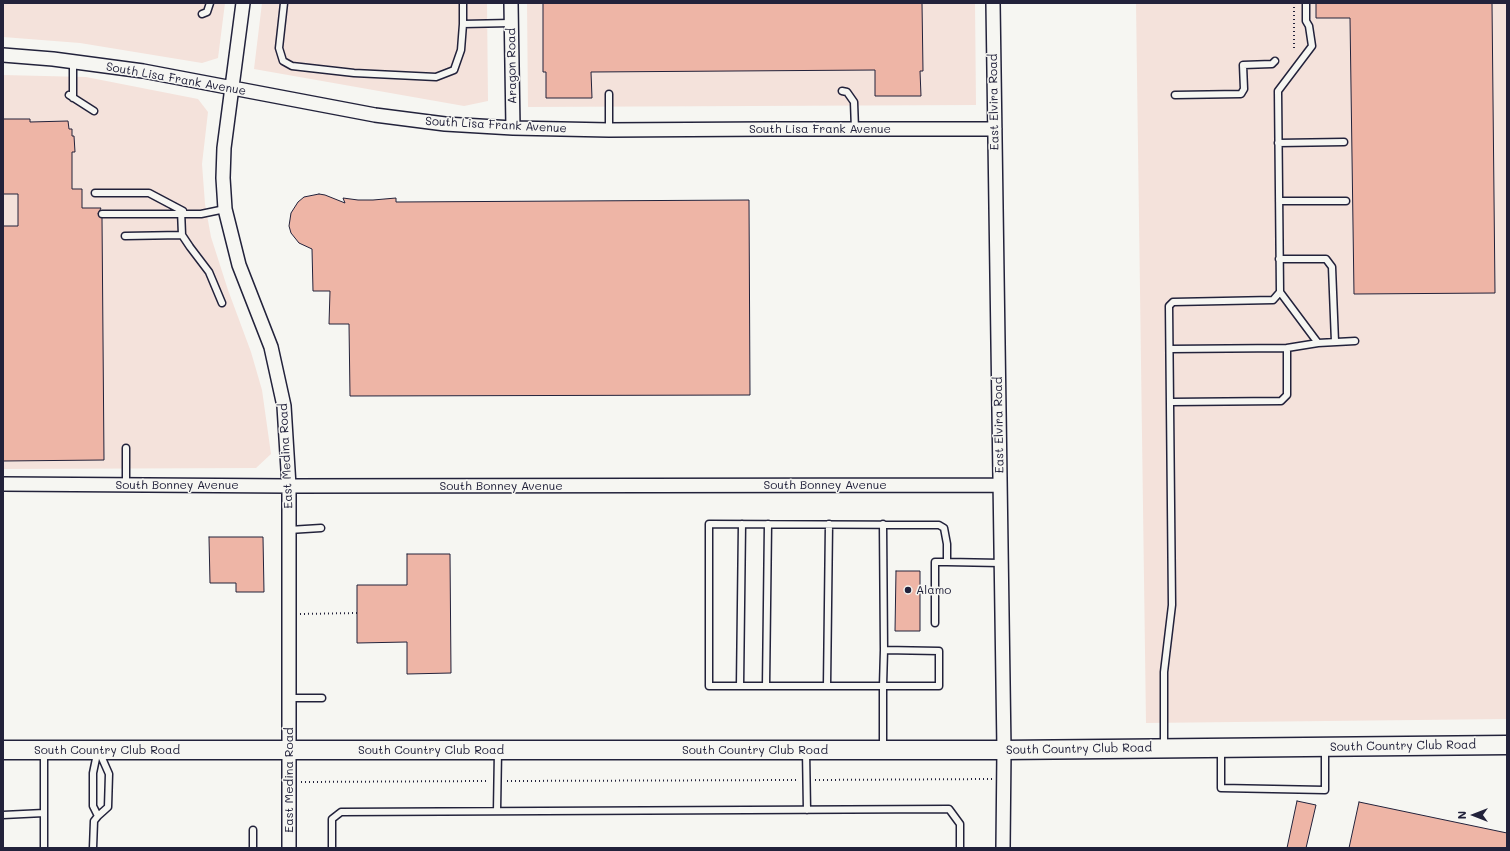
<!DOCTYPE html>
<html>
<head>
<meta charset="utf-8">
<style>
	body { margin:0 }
	#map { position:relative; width:1510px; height:851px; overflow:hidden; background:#f6f6f2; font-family:Mali,sans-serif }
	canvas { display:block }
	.frame { position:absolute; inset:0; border:4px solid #22223b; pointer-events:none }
	.north { position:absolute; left:1454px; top:795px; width:40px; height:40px; -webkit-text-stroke:3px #f6f6f2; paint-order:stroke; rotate:270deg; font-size:11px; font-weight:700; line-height:16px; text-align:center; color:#22223b }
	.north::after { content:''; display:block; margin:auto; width:14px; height:18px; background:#22223b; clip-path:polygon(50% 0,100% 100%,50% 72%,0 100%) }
</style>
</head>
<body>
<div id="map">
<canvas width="1510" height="851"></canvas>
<div class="frame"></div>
<div class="north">N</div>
</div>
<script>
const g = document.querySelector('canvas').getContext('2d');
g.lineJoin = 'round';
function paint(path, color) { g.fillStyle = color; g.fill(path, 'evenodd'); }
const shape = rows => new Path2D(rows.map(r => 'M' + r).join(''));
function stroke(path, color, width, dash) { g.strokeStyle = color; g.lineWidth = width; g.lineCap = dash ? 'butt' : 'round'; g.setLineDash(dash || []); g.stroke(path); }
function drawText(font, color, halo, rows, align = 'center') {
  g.font = font + ' Mali,sans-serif'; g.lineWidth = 3; g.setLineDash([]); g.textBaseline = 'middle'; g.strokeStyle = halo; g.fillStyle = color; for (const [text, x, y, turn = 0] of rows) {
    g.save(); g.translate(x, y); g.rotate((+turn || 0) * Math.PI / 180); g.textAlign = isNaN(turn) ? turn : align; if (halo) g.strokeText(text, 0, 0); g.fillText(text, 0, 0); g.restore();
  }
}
const built = shape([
	[3,3,225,3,218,58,202,63,80,43,3,37],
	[262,3,487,3,488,101,464,106,254,69],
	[527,3,975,3,976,105,528,107],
	[1136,3,1507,3,1507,719,1146,723],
	[3,75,86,77,198,99,208,112,202,164,205,204,211,237,228,290,251,352,262,390,271,454,256,468,3,469]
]);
const building = shape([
	[543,3,922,3,923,71,920,71,921,96,875,96,875,70,591,72,592,98,546,98,546,72,543,72,543,3],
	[1316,3,1492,3,1495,293,1354,294,1350,18,1316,18,1316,3],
	[3,119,30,119,30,122,68,121,69,129,72,129,72,136,74,136,75,152,72,152,72,189,82,189,82,208,101,208,98,214,102,218,104,460,3,461,3,226,18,226,18,194,3,194,3,119],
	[319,194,325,195,345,203,343,198,358,200,373,200,396,198,396,202,749,200,750,395,350,396,349,324,329,324,330,291,313,291,312,249,299,243,291,233,289,226,291,213,298,202,304,197,319,194],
	[209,537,263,537,264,592,236,592,236,583,210,583,209,537],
	[407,554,450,554,451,673,407,674,407,642,357,643,357,585,407,585,407,554],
	[896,571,920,571,920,631,895,631,896,571],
	[1297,801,1316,805,1306,848,1287,848,1297,801],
	[1359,802,1507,833,1507,848,1349,848,1359,802]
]);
const path = shape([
	[1294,3,1294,50],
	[300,614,357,613],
	[815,780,992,779],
	[507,781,798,780],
	[301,782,488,781]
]);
const lane = shape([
	[284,3,279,48,283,61,292,66,354,73,436,77,454,70,461,50,463,24,463,3],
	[1306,3,1306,21,1309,26,1312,46,1278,91,1280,292,1318,343,1355,341],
	[202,14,207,12,210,3],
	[463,24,511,23],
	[73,62,73,98],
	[842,91,847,92,854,102,855,129],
	[609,94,609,130],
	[69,95,94,111],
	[1175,95,1241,94,1244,89,1243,65,1272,64,1275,61],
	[1278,143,1344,142],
	[95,193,149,193,183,211],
	[1279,201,1346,201],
	[181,210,182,235,190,247,209,272,222,303],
	[102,214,201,214,225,209],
	[125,236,182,235],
	[1279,259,1326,259,1332,267,1335,342],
	[1170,349,1287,348],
	[1171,402,1281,401,1287,395,1287,348,1318,343],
	[126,448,126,485],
	[883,524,884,650],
	[289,530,321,528],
	[935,623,935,562,947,562],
	[884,650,939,651,939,686,883,686,884,650],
	[740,686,742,524],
	[766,686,768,524],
	[827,686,829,524],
	[289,698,322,698],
	[1164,747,1164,672,1172,605,1169,306,1173,302,1273,300,1280,292],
	[883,748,883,686,709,686,709,524,939,525,944,528,947,544,947,562,1001,563],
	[98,749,109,774,108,807,98,816,93,806,93,773,98,749],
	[1221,750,1221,788,1325,790,1325,748],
	[806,751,807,810],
	[497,811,498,751],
	[3,815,44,813],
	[253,830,253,848],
	[44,848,44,751],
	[93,848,94,821,98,816],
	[332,848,332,819,341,812,949,809,960,824,960,848]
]);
const street = shape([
	[243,3,224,148,223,178,225,209,239,265,271,347,284,406,289,486,289,848],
	[511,3,513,128],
	[993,3,1004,750,1003,848],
	[3,55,53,59,143,71,375,115,445,124,513,128,609,130,769,129,995,129],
	[3,484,289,486,1000,485]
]);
const secondary = shape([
	[3,750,1004,750,1507,745]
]);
const markers = [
	[908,590,4,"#22223b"]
];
const streetNames = [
	["Aragon Road",512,66,-91],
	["South Lisa Frank Avenue",176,79,10],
	["East Elvira Road",994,102,-91],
	["South Lisa Frank Avenue",496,125,3],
	["South Lisa Frank Avenue",820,129],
	["East Elvira Road",999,425,-91],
	["East Medina Road",286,456,-93],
	["South Bonney Avenue",177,485],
	["South Bonney Avenue",825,485],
	["South Bonney Avenue",501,486],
	["South Country Club Road",1403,746,-1],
	["South Country Club Road",1079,749,-1],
	["South Country Club Road",107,750],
	["South Country Club Road",431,750],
	["South Country Club Road",755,750],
	["East Medina Road",289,780,-90]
];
const poiNames = [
	["Alamo",916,590]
];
paint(built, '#f4e2db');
paint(building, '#eeb5a6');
stroke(building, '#22223b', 1);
stroke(lane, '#22223b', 9);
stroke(street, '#22223b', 16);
stroke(secondary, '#22223b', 21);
stroke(path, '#22223b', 2, [1, 3]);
stroke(lane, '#f6f6f2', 6);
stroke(street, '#f6f6f2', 13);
stroke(secondary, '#f6f6f2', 18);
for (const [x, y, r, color] of markers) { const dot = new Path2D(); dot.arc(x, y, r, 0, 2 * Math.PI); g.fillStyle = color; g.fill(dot); stroke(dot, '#f6f6f2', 1.5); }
drawText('12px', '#22223b', '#f6f6f2', streetNames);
drawText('12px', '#22223b', '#f6f6f2', poiNames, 'left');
</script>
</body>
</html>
